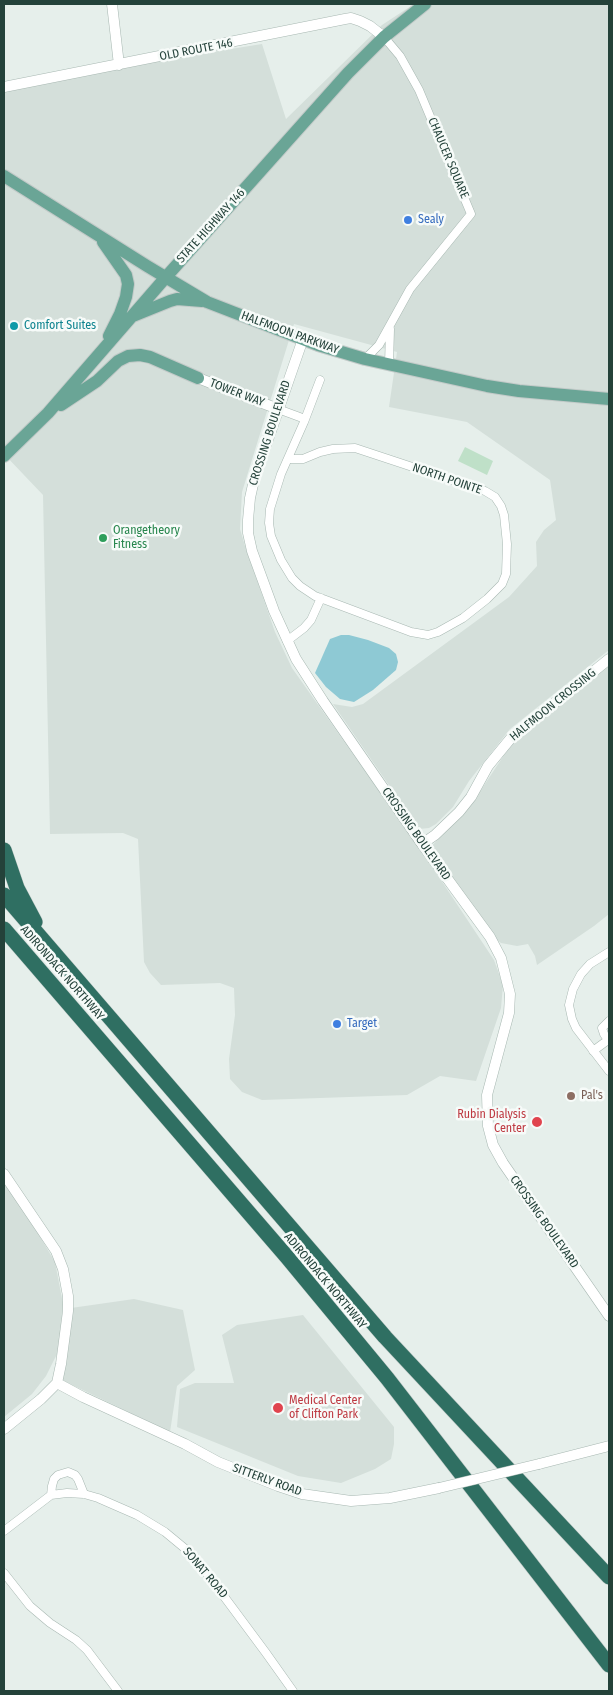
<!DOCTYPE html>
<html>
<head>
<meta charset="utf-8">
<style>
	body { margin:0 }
	#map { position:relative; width:613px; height:1695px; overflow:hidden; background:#e6efeb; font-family:"Fira Sans Condensed",sans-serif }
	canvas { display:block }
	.frame { position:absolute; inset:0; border:5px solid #24423a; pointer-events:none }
</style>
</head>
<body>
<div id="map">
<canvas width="613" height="1695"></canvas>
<div class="frame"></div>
</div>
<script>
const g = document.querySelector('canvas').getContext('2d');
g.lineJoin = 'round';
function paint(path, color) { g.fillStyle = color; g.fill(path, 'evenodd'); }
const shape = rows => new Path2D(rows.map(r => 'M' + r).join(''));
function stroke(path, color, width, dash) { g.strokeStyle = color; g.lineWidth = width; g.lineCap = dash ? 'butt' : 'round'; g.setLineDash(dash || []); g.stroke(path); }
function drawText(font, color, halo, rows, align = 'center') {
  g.font = font + ' "Fira Sans Condensed",sans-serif'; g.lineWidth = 5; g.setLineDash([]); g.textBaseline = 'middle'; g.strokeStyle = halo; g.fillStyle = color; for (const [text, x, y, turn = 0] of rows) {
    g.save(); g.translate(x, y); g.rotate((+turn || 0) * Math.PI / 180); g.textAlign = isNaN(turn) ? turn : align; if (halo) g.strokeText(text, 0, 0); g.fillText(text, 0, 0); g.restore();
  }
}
const built = shape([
	[414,4,609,4,609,650,510,729,469,781,453,807,436,824,429,828,419,829,333,704,352,707,363,704,509,597,537,566,536,542,544,530,556,520,550,480,467,422,389,407,397,352,294,324,242,492,240,529,245,546,275,632,292,668,421,850,494,960,503,985,501,1008,476,1081,440,1076,407,1095,262,1100,242,1092,230,1079,229,1059,235,1015,234,988,220,983,161,985,150,973,144,962,138,839,123,833,50,834,43,495,4,454,4,90,119,67,262,44,286,119,382,25],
	[609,665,609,914,594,926,537,965,535,956,528,944,517,946,501,943,496,939,431,847,479,793,510,746],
	[4,1181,30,1220,55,1262,63,1304,59,1350,46,1376,32,1394,4,1417],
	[134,1299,183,1310,195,1370,177,1386,170,1432,62,1380,71,1308],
	[303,1315,394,1427,394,1444,391,1459,375,1469,341,1483,298,1476,177,1427,180,1389,195,1383,234,1383,222,1335,237,1325]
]);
const green = shape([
	[465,447,493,461,487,475,458,461]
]);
const water = shape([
	[341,635,349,635,368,640,389,648,396,654,398,662,396,670,373,690,354,702,340,699,326,687,315,673,330,639]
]);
const minor = shape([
	[365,359,379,345,410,289,471,214,419,90,400,56,384,37],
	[389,364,390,329],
	[278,409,305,419],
	[288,459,303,459,320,452,333,449,355,448,485,491,495,497,501,506,504,515,507,544,506,574,502,584,487,599,463,618,438,632,428,635,411,632,315,596,300,586,292,578,281,560,271,536,269,523,270,509,281,474,304,422,320,380],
	[287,641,304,628,311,620,321,598],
	[609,952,590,964,581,974,573,989,569,1005,572,1019,576,1028,609,1071],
	[608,1040,604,1034,602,1028,609,1021],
	[593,1051,608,1040,609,1041],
	[51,1495,52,1486,54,1479,58,1475,68,1472,75,1475,78,1479,84,1494],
	[4,1531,51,1495,67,1493,84,1494,98,1498,137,1515,165,1532,194,1556,266,1653,293,1691],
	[4,1573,30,1606,50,1623,76,1640,87,1650,118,1691]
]);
const tertiary = shape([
	[112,4,119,65],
	[4,87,345,19,351,18,360,21,370,26,384,37],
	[303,339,254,480,250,498,248,520,248,533,252,551,274,611,296,659,323,701,422,844,490,937,501,958,510,994,509,1013,487,1095,488,1126,493,1145,503,1163,609,1316],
	[198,378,278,409],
	[422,844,435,835,459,812,471,797,488,766,511,738,609,659],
	[4,1174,56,1251,63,1269,68,1296,68,1311,61,1364,57,1383,41,1399,4,1429],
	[57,1383,83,1397,185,1444,218,1462,278,1486,302,1494,351,1501,390,1498,439,1488],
	[539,1464,609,1446]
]);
const primary = shape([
	[4,176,147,266,207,302,318,345,365,359,487,386,519,391,609,399],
	[103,242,126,275,128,284,126,297,120,314,109,336],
	[133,316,170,301,177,299,202,301],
	[61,405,97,381,118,361,128,356,140,355,150,357,198,378],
	[4,456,48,413,166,277,348,73,384,37,425,4]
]);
const motorway = shape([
	[4,850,17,888,35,922],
	[4,895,385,1337,609,1577],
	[4,929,287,1257,387,1378,609,1665]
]);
const tertiaryBridge = shape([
	[439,1488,539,1464]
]);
const markers = [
	[408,220,5,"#3f7fe0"],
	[14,326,5,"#0f9aa8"],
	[103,538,5,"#2e9e5b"],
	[337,1024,5,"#3f7fe0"],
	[571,1096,5,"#8d6e63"],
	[537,1122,6,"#e0444e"],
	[278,1408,6,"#e0444e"]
];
const streetNames = [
	["OLD ROUTE 146",196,50,-11],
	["CHAUCER SQUARE",448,158,67],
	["STATE HIGHWAY 146",211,226,-48],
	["HALFMOON PARKWAY",290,333,20],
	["TOWER WAY",237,393,21],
	["CROSSING BOULEVARD",270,433,-72],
	["NORTH POINTE",447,479,19],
	["HALFMOON CROSSING",553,705,-39],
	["CROSSING BOULEVARD",416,834,55],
	["ADIRONDACK NORTHWAY",62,973,49],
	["CROSSING BOULEVARD",544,1222,55],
	["ADIRONDACK NORTHWAY",325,1281,50],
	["SITTERLY ROAD",267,1480,20],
	["SONAT ROAD",205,1573,50]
];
const shopNames = [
	["Sealy",418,220],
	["Target",347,1024]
];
const cultureNames = [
	["Comfort Suites",24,326]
];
const leisureNames = [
	["Orangetheory",113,531],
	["Fitness",113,545]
];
const educationNames = [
	["Pal's",581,1096]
];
const healthNames = [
	["Rubin Dialysis",526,1115],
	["Center",526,1129],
	["Medical Center",289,1401,"left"],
	["of Clifton Park",289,1415,"left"]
];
paint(built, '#d4dfda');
paint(green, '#bfe0c8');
paint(water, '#8ec9d4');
stroke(minor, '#a8b8b2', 9);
stroke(tertiary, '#a8b8b2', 11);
stroke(primary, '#c2cac8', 14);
stroke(motorway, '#c2cac8', 16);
stroke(minor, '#fff', 8);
stroke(tertiary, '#fff', 10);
stroke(primary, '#6aa596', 12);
stroke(motorway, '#2f6f62', 15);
stroke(tertiaryBridge, '#a8b8b2', 11, []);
stroke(tertiaryBridge, '#fff', 10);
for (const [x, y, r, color] of markers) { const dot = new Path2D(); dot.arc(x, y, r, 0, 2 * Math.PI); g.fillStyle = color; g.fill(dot); stroke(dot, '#f7fbf9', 2); }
drawText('12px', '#24423a', '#f7fbf9', streetNames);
drawText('12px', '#366cbe', '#f7fbf9', shopNames, 'left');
drawText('12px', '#0d838f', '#f7fbf9', cultureNames, 'left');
drawText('12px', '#27864d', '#f7fbf9', leisureNames, 'left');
drawText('12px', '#785e54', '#f7fbf9', educationNames, 'left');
drawText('12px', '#be3a42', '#f7fbf9', healthNames, 'right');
</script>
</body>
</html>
